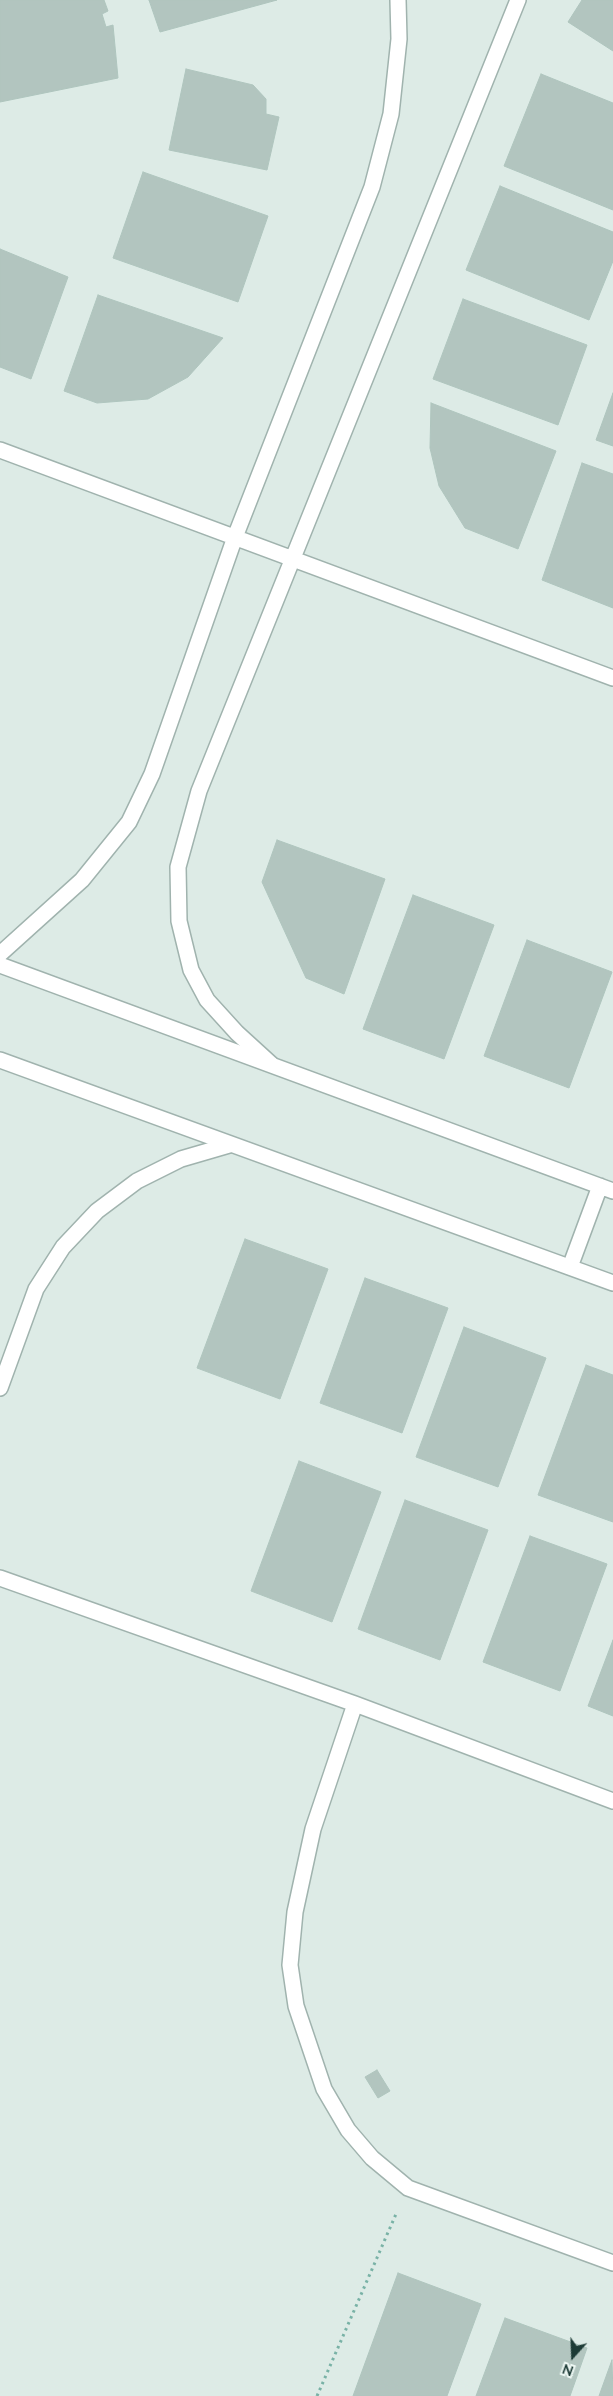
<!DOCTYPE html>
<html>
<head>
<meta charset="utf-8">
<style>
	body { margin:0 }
	#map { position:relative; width:613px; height:2396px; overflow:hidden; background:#ddebe6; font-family:Mulish,sans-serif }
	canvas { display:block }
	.north { position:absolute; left:548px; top:2331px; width:50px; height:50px; -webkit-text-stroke:4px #edf7f3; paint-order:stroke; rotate:200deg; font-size:14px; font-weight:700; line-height:20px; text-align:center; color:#1d3b36 }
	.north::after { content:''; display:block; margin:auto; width:18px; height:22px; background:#1d3b36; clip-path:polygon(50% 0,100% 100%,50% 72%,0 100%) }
</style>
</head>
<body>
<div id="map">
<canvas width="613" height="2396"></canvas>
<div class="north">N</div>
</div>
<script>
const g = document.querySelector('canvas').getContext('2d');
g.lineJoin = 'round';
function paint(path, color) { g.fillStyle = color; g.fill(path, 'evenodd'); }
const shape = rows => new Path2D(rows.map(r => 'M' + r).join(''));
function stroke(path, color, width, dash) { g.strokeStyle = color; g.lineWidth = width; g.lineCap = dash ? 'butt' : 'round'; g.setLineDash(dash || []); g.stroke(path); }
const building = shape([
	[0,0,104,0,108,11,102,14,106,27,113,25,118,78,0,102,0,0],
	[149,0,277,0,160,32,149,0],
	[582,0,613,0,613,51,568,22,582,0],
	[186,69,253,85,266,99,266,114,279,117,267,170,169,150,186,69],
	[541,74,613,103,613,210,504,166,541,74],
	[143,172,268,216,238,302,113,258,143,172],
	[500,186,613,232,613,261,589,320,466,270,500,186],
	[0,249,68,277,31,379,0,367,0,249],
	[98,295,223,338,188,377,148,399,97,403,64,391,98,295],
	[463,299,587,345,558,425,433,379,463,299],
	[613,393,613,446,596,440,613,393],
	[431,403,556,451,518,549,465,528,439,486,430,448,431,403],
	[582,463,613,474,613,608,542,580,582,463],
	[277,840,385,879,344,994,306,978,262,882,277,840],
	[413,895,494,925,444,1059,363,1029,413,895],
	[527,940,612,972,569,1088,484,1056,527,940],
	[245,1239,328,1269,280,1399,197,1368,245,1239],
	[365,1278,448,1308,402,1433,320,1403,365,1278],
	[464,1327,546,1358,498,1487,416,1457,464,1327],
	[586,1365,613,1375,613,1522,538,1495,586,1365],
	[299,1461,381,1492,332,1622,251,1591,299,1461],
	[405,1500,488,1530,440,1660,358,1629,405,1500],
	[530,1536,607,1564,560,1691,483,1662,530,1536],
	[613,1640,613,1716,588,1706,613,1640],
	[377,2070,390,2091,378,2098,365,2077,377,2070],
	[398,2273,481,2304,447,2396,353,2396,398,2273],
	[505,2318,587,2348,570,2396,476,2396,505,2318],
	[612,2360,613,2396,599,2396,612,2360]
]);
const path = shape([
	[317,2396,396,2214]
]);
const minor = shape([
	[0,450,613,678],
	[0,954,82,880,129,822,152,774,235,537,372,187,391,114,399,39,398,0],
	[271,1064,237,1033,207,1000,191,970,179,921,178,867,199,791,518,0],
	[0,1388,36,1289,63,1247,97,1211,137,1181,181,1159,229,1145],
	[0,1578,355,1704,613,1801],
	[355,1704,313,1829,295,1912,290,1965,296,2006,324,2089,348,2130,372,2158,408,2188,613,2263]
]);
const tertiary = shape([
	[0,965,613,1191],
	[0,1060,613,1283],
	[570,1267,600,1186]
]);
paint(building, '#b2c5bf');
stroke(building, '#afc5be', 1);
stroke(minor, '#a0b3ae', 18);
stroke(tertiary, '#a0b3ae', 18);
stroke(path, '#79b2a6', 3, [2.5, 4]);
stroke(minor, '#fff', 15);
stroke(tertiary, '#fff', 15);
</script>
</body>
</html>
